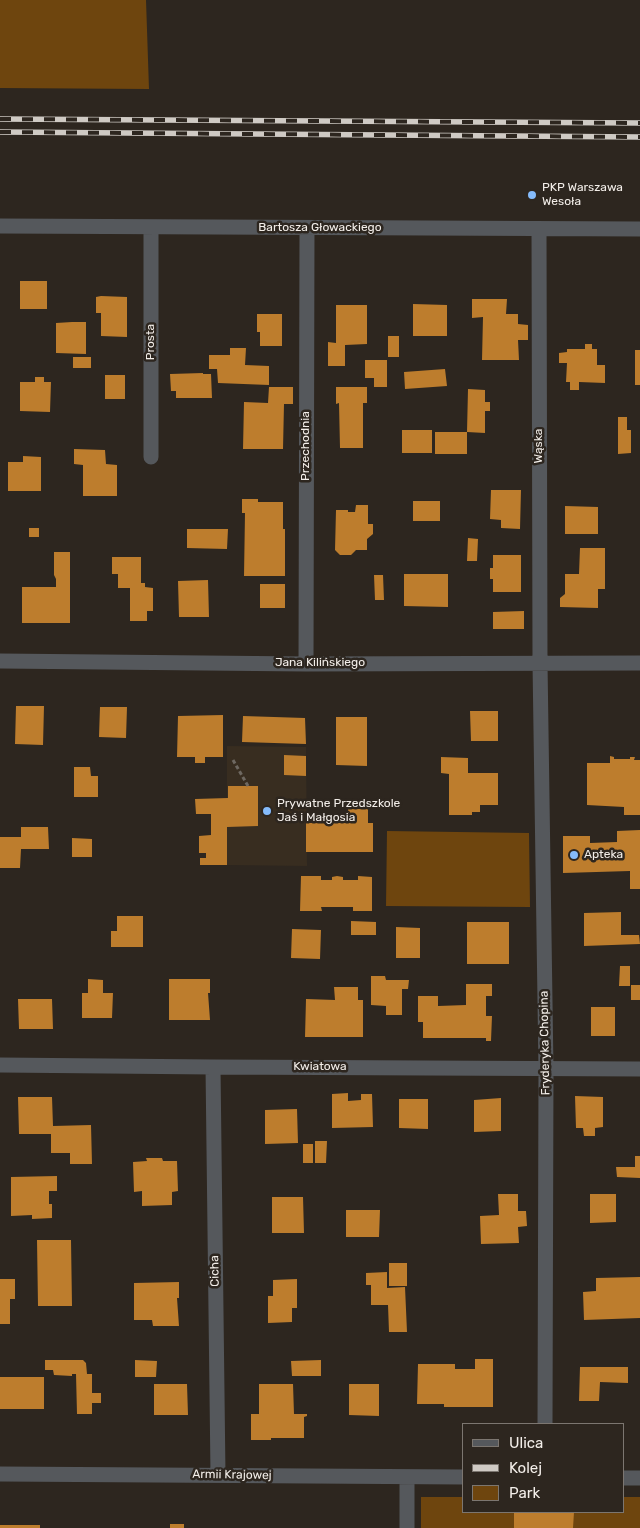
<!DOCTYPE html>
<html>
<head>
<meta charset="utf-8">
<style>
	body { margin:0 }
	#map { position:relative; width:640px; height:1528px; overflow:hidden; background:#2d261f; font-family:Rubik,sans-serif }
	canvas { display:block }
	.legend { position:absolute; left:462px; top:1423px; width:162px; height:90px; box-sizing:border-box; background:#2d261f; border:1px solid #7c7670; margin:0; padding:6px 9px; list-style:none; font-size:15px; color:#f3eee9 }
	.legend li { display:flex; align-items:center; gap:10px; height:25px }
	.legend b { width:25px; border:1px solid #7c7670 }
</style>
</head>
<body>
<div id="map">
<canvas width="640" height="1528"></canvas>
<ul class="legend">
<li><b style="height:6px;background:#55585c"></b>Ulica</li>
<li><b style="height:6px;background:#cfcac4"></b>Kolej</li>
<li><b style="height:14px;background:#6e450e"></b>Park</li>
</ul>
</div>
<script>
const g = document.querySelector('canvas').getContext('2d');
g.lineJoin = 'round';
function paint(path, color) { g.fillStyle = color; g.fill(path, 'evenodd'); }
const shape = rows => new Path2D(rows.map(r => 'M' + r).join(''));
function stroke(path, color, width, dash) { g.strokeStyle = color; g.lineWidth = width; g.lineCap = dash ? 'butt' : 'round'; g.setLineDash(dash || []); g.stroke(path); }
function drawText(font, color, halo, rows, align = 'center') {
  g.font = font + ' Rubik,sans-serif'; g.lineWidth = 5; g.setLineDash([]); g.textBaseline = 'middle'; g.strokeStyle = halo; g.fillStyle = color; for (const [text, x, y, turn = 0] of rows) {
    g.save(); g.translate(x, y); g.rotate((+turn || 0) * Math.PI / 180); g.textAlign = isNaN(turn) ? turn : align; if (halo) g.strokeText(text, 0, 0); g.fillText(text, 0, 0); g.restore();
  }
}
const built = shape([
	[227,746,306,747,307,866,227,865]
]);
const green = shape([
	[0,0,146,0,149,89,0,88],
	[387,831,529,833,530,907,386,906],
	[421,1497,464,1497,464,1512,624,1512,624,1497,640,1497,640,1528,421,1528]
]);
const building = shape([
	[20,281,47,281,47,309,20,309],
	[101,296,127,297,127,337,101,336,101,313,96,313,96,297],
	[472,299,507,299,506,314,518,314,518,324,528,325,528,340,518,340,519,360,482,360,483,317,472,318],
	[413,304,447,305,447,336,413,336],
	[336,305,367,305,367,344,345,345,345,366,328,366,328,342,336,343],
	[257,314,282,314,282,346,260,346,260,332,257,332],
	[72,322,86,322,86,354,56,353,56,323],
	[388,336,399,336,399,357,388,357],
	[585,344,592,344,592,349,597,349,597,365,605,365,605,383,579,382,579,390,570,390,570,382,566,382,567,363,559,363,559,353,567,352,567,349,585,349],
	[230,348,246,348,245,365,269,366,269,385,218,383,217,369,209,369,209,355,230,355],
	[635,350,640,350,640,385,635,385],
	[73,357,91,357,91,368,73,368],
	[365,360,387,360,387,387,374,387,374,378,365,378],
	[445,369,447,386,405,389,404,372],
	[203,373,203,374,211,374,212,398,176,398,176,391,171,391,170,374],
	[105,375,125,375,125,399,105,399],
	[35,377,44,377,44,382,51,382,50,412,20,411,20,382,35,382],
	[269,387,293,387,293,404,284,404,283,449,243,449,244,402,268,403],
	[336,387,367,387,367,403,363,403,363,448,340,448,339,403,336,404],
	[468,389,485,390,485,402,490,402,490,411,485,411,485,433,467,432],
	[618,417,627,417,627,430,631,430,631,453,618,454],
	[402,430,432,430,432,453,402,453],
	[435,432,467,432,467,454,435,454],
	[74,449,105,450,106,464,117,465,117,496,83,496,83,465,74,464],
	[23,456,41,457,41,491,8,491,8,462,23,462],
	[491,490,521,490,520,529,501,528,501,520,490,519],
	[242,499,258,499,258,502,283,502,283,529,285,529,285,576,244,576,245,513,242,513],
	[413,501,440,501,440,521,413,521],
	[356,505,368,505,368,524,373,524,373,534,367,539,367,550,356,550,351,555,340,555,335,550,336,510,348,510,348,512,355,512],
	[565,506,598,507,598,534,565,534],
	[29,528,39,528,39,537,29,537],
	[187,529,228,529,227,549,187,548],
	[468,538,478,539,477,561,467,561],
	[580,548,605,548,605,589,598,589,598,608,560,607,560,598,565,594,565,574,579,574],
	[54,552,70,552,70,623,22,623,22,587,56,587,56,579,54,575],
	[493,555,521,555,521,592,493,592,493,579,490,579,490,568,493,568],
	[112,557,141,557,141,583,145,583,145,587,153,588,153,611,147,611,147,621,130,621,130,588,118,588,118,574,112,574],
	[404,574,448,574,448,607,404,606],
	[374,575,383,575,384,600,375,600],
	[208,580,209,617,179,617,178,581],
	[260,584,285,584,285,608,260,608],
	[524,611,524,629,493,629,493,612],
	[16,706,44,706,43,745,15,744],
	[100,707,127,707,126,738,99,737],
	[470,711,498,711,498,741,471,741],
	[223,715,223,757,205,757,205,763,195,763,195,757,177,757,178,716],
	[243,716,305,718,306,744,242,742],
	[336,717,367,717,367,766,336,765],
	[284,755,306,756,306,776,284,775],
	[610,756,614,757,614,759,630,759,630,757,635,757,634,760,640,760,640,815,624,815,624,807,587,805,587,763,610,763],
	[441,757,468,758,468,773,498,773,498,805,480,805,480,812,472,812,472,815,449,815,449,774,441,773],
	[74,767,90,767,91,776,98,776,98,797,74,797],
	[228,786,258,786,258,826,227,827,227,865,200,865,200,858,206,858,206,853,199,853,199,836,211,835,211,814,196,814,195,799,228,798],
	[348,809,368,809,368,823,373,823,373,852,306,852,306,823,348,823],
	[21,827,48,827,49,849,21,849,20,868,0,868,0,837,21,837],
	[640,830,640,889,630,889,630,871,563,873,563,836,590,836,590,843,617,842,617,831],
	[72,838,92,839,92,857,72,857],
	[301,876,321,876,321,880,332,880,332,877,337,876,343,877,343,880,358,880,358,876,372,877,372,911,353,911,353,907,321,907,322,911,300,911],
	[621,912,621,935,639,935,640,944,584,946,584,913],
	[117,916,143,916,143,947,111,947,111,931,117,931],
	[351,921,376,922,376,935,351,935],
	[467,922,509,922,509,964,467,964],
	[396,927,420,928,420,958,396,958],
	[292,929,321,930,320,959,291,958],
	[620,966,630,966,630,986,619,986],
	[371,976,385,976,386,980,409,980,408,989,402,989,402,1015,386,1015,386,1006,371,1005],
	[88,979,103,980,103,993,113,993,112,1018,82,1018,82,993,88,993],
	[169,979,210,979,210,993,208,993,210,1020,169,1020],
	[466,984,492,984,492,996,486,996,486,1016,492,1016,491,1041,486,1041,486,1038,423,1038,423,1022,418,1022,418,996,438,996,438,1006,466,1005],
	[631,985,640,985,640,1000,631,1000],
	[334,987,358,987,358,1000,363,1000,363,1037,305,1037,306,999,335,1000],
	[18,999,52,999,53,1029,19,1029],
	[591,1007,615,1007,615,1036,591,1036],
	[348,1093,348,1101,361,1100,361,1094,372,1094,373,1127,332,1128,332,1094],
	[575,1096,603,1097,603,1127,595,1128,595,1136,584,1136,583,1128,576,1128],
	[18,1097,52,1097,53,1126,91,1125,92,1164,70,1164,70,1153,51,1153,51,1134,19,1134],
	[501,1098,501,1131,474,1132,474,1100],
	[399,1099,428,1099,428,1129,399,1128],
	[297,1109,298,1143,265,1144,265,1110],
	[315,1141,327,1141,326,1163,315,1163],
	[303,1144,313,1144,313,1163,303,1163],
	[635,1156,640,1156,640,1178,617,1177,616,1167,635,1167],
	[146,1158,162,1158,163,1161,177,1161,178,1191,172,1192,172,1205,142,1206,142,1191,134,1192,133,1162,147,1161],
	[57,1176,57,1191,49,1191,49,1204,52,1204,52,1218,32,1219,32,1215,11,1216,11,1177],
	[498,1194,518,1194,518,1211,526,1211,527,1226,518,1227,519,1243,481,1244,480,1216,499,1215],
	[590,1194,616,1194,616,1222,590,1223],
	[272,1197,303,1197,304,1233,272,1233],
	[346,1210,380,1210,379,1237,346,1237],
	[37,1240,71,1240,72,1306,38,1306],
	[389,1263,407,1263,407,1286,389,1286],
	[387,1272,387,1288,405,1287,407,1332,389,1332,388,1305,371,1305,371,1285,366,1285,366,1273],
	[640,1277,640,1318,584,1320,583,1292,596,1291,596,1278],
	[0,1279,15,1279,15,1299,10,1299,10,1324,0,1324],
	[297,1279,297,1308,292,1308,292,1322,268,1323,268,1296,273,1296,273,1280],
	[179,1282,179,1298,177,1298,179,1326,153,1326,152,1320,134,1320,134,1283],
	[475,1359,493,1359,493,1407,444,1407,444,1404,417,1404,418,1364,455,1364,455,1369,475,1369],
	[45,1360,83,1360,86,1363,87,1374,92,1374,92,1393,101,1393,101,1403,92,1403,92,1414,77,1414,76,1374,72,1374,72,1376,54,1375,53,1370,45,1370],
	[135,1360,157,1361,156,1377,135,1377],
	[321,1360,321,1376,292,1376,291,1361],
	[580,1367,628,1367,628,1383,600,1382,599,1401,579,1401],
	[0,1377,44,1377,44,1409,0,1409],
	[154,1384,187,1384,188,1415,154,1415],
	[259,1384,293,1384,294,1414,307,1414,307,1416,304,1417,304,1438,271,1438,271,1440,251,1440,251,1414,259,1414],
	[349,1384,379,1384,379,1416,349,1415],
	[514,1512,574,1512,573,1528,514,1528],
	[170,1524,184,1524,184,1528,170,1528],
	[0,1525,40,1525,40,1528,0,1528]
]);
const path = shape([
	[233,760,248,786]
]);
const minor = shape([
	[0,226,640,229],
	[151,227,151,457],
	[539,229,540,663,546,1069,545,1424],
	[0,661,306,664,640,663],
	[306,664,307,228],
	[0,1065,213,1067,640,1069],
	[213,1067,218,1475],
	[0,1474,464,1477],
	[624,1478,640,1478],
	[407,1528,407,1477]
]);
const rail = shape([
	[0,119,640,123],
	[0,132,640,137]
]);
const markers = [
	[532,195,5,"#85bbfb"],
	[267,811,5,"#85bbfb"],
	[574,855,5,"#85bbfb"]
];
const poiNames = [
	["PKP Warszawa",542,188],
	["Wesoła",542,202],
	["Prywatne Przedszkole",277,804],
	["Jaś i Małgosia",277,818],
	["Apteka",584,855]
];
const streetNames = [
	["Bartosza Głowackiego",320,228],
	["Prosta",151,342,-90],
	["Przechodnia",306,446,-90],
	["Wąska",539,446,-90],
	["Jana Kilińskiego",320,663],
	["Fryderyka Chopina",545,1043,-91],
	["Kwiatowa",320,1067],
	["Cicha",215,1271,-91],
	["Armii Krajowej",232,1475,1]
];
paint(built, '#382d20');
paint(green, '#6e450e');
paint(building, '#bd7d2d');
stroke(path, '#6e6861', 3, [4, 2.5]);
stroke(minor, '#55585c', 15);
stroke(rail, '#cfcac4', 5.5);
stroke(rail, '#2d261f', 4, [11]);
for (const [x, y, r, color] of markers) { const dot = new Path2D(); dot.arc(x, y, r, 0, 2 * Math.PI); g.fillStyle = color; g.fill(dot); stroke(dot, '#2d261f', 2); }
drawText('12px', '#f3eee9', '#2d261f', poiNames, 'left');
drawText('12px', '#f3eee9', '#2d261f', streetNames);
</script>
</body>
</html>
